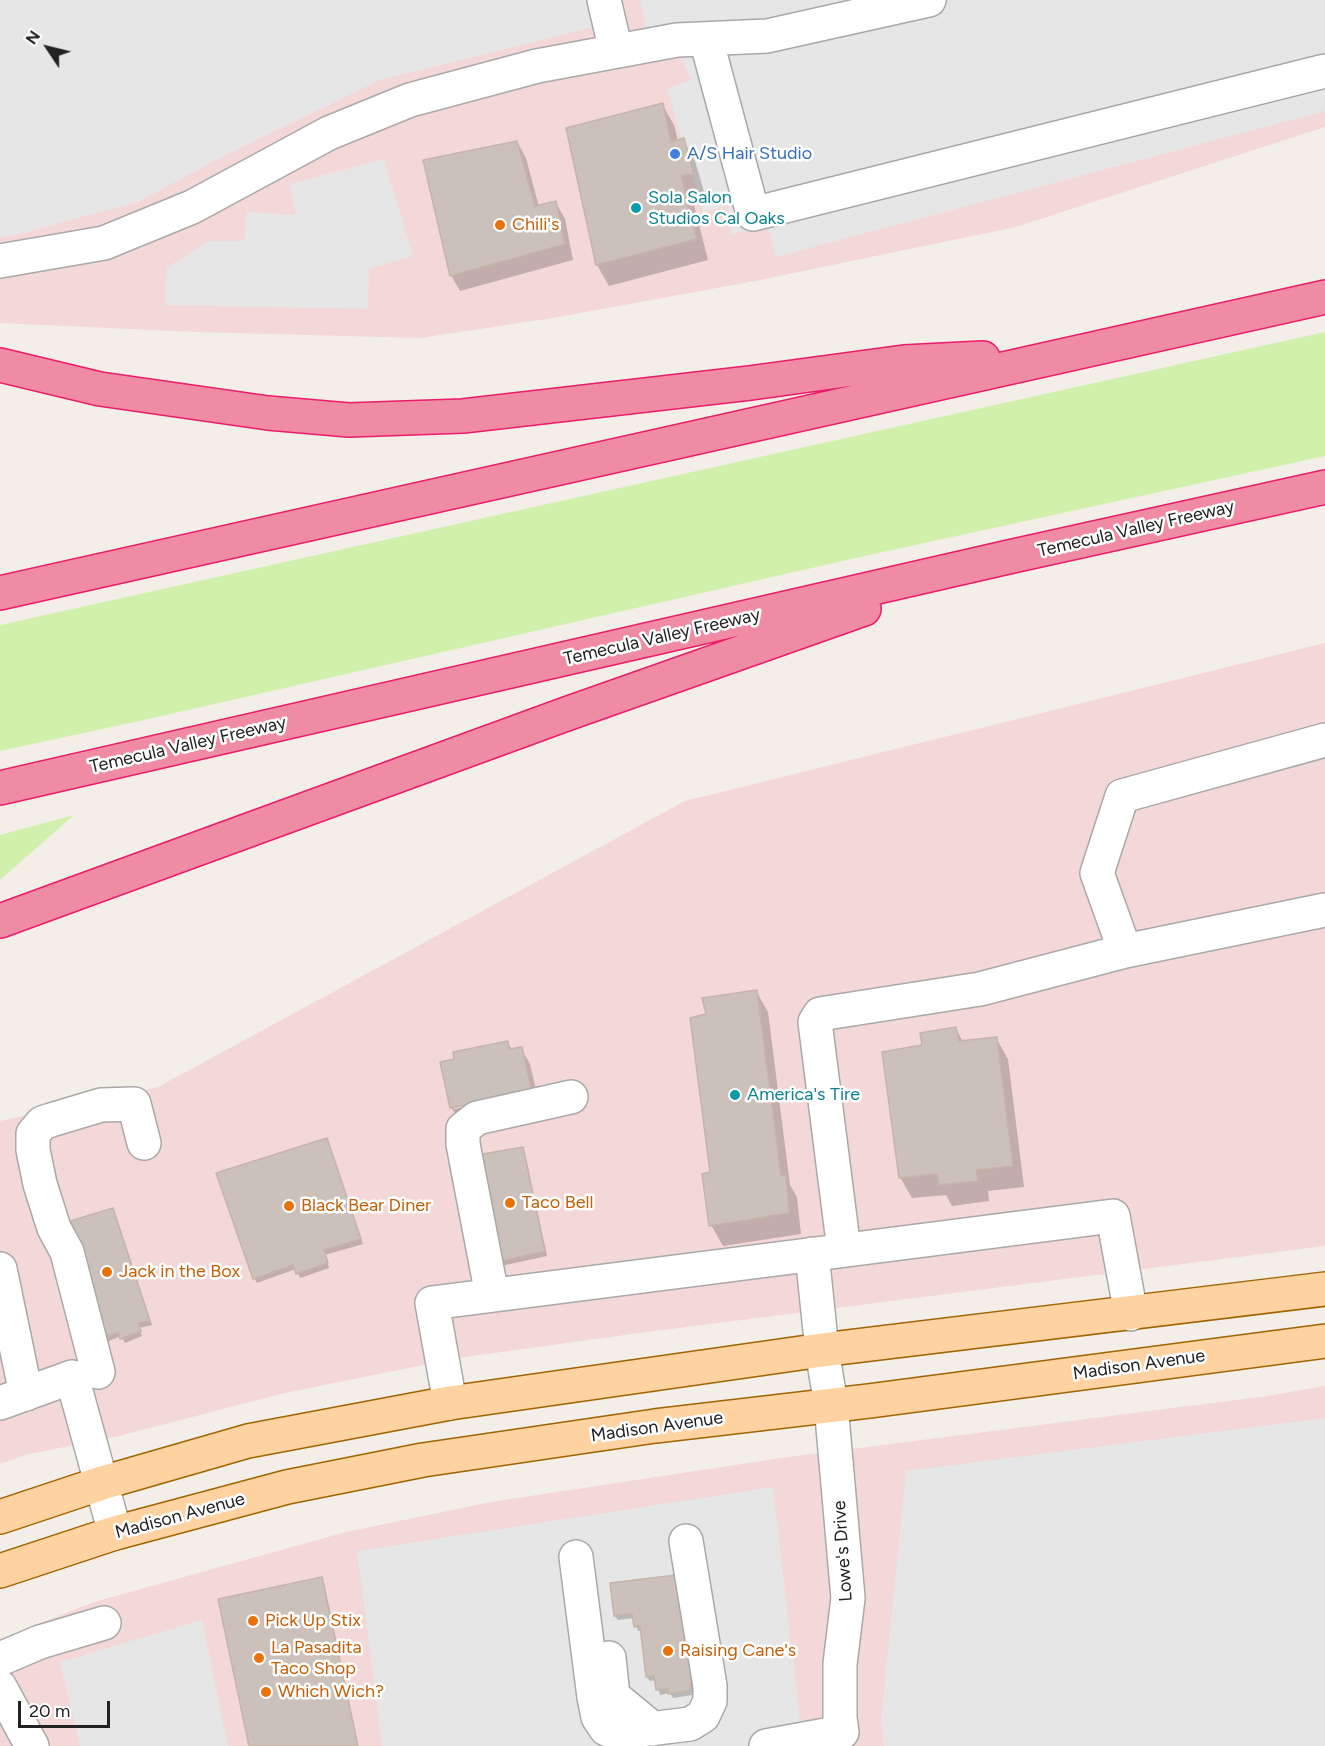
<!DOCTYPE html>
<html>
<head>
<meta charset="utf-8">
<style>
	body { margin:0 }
	#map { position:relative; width:1325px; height:1746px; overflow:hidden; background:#f3efe8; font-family:Figtree,sans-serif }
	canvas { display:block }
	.north { position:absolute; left:18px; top:18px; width:60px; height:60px; -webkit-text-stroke:4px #fff; paint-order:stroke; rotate:305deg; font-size:16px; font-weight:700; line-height:24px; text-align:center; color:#222 }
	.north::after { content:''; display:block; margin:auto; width:21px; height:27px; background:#222; clip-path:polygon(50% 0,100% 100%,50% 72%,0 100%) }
	.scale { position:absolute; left:18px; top:1701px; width:92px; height:27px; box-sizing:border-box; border:3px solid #222; border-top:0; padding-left:8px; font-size:18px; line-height:21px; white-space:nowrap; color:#222; -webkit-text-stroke:4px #fff; paint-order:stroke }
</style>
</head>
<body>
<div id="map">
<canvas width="1325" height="1746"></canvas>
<div class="north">N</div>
<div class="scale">20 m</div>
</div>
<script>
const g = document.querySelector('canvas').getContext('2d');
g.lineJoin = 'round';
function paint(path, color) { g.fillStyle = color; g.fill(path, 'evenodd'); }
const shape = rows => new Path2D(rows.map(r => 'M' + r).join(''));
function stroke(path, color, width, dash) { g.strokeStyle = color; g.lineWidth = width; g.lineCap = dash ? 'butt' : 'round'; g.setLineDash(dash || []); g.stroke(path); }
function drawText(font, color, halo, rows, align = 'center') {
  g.font = font + ' Figtree,sans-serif'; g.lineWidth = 5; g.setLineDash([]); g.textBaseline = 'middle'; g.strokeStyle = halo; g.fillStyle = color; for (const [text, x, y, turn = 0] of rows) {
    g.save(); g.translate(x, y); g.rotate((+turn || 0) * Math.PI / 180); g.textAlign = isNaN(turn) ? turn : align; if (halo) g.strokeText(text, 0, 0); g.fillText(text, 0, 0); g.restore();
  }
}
const commercial = shape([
	[0,0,1325,0,1325,127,1016,227,755,281,553,318,420,338,195,332,0,323],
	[1325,643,1325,1246,647,1332,458,1358,285,1393,119,1436,25,1455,0,1464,0,1121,158,1087,685,801],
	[1325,1386,1325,1746,0,1746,0,1639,94,1602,346,1532,491,1502,781,1458,1267,1396]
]);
const grass = shape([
	[1325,332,1325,456,860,557,153,718,0,751,0,625],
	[74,815,0,880,0,835]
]);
const parking = shape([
	[0,0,609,0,614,22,380,80,222,157,138,202,8,237,0,237],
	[640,0,1325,0,1325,111,776,257,767,224,731,235,728,205,703,213,667,89,691,80,683,61,675,56,653,62],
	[384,159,413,256,369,269,368,309,165,305,167,267,210,241,244,241,247,212,296,215,289,184],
	[1325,1418,1325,1746,884,1746,881,1719,906,1471],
	[773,1487,803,1746,382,1746,357,1551],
	[202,1620,228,1746,80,1746,60,1662]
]);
const shadow = shape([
	[662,104,674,125,678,141,683,140,695,161,705,195,692,197,708,260,609,286,597,265,568,129],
	[517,142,526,158,539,207,556,203,565,219,573,260,460,291,451,275],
	[756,991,768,1012,790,1185,797,1197,801,1234,723,1246,711,1225,707,1015],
	[956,1029,963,1042,996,1038,1008,1059,1024,1187,988,1191,989,1201,952,1206,946,1195,912,1198,900,1177,923,1046],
	[508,1043,512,1050,521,1048,530,1064,536,1090,454,1106,454,1109,537,1092,461,1123,451,1107],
	[327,1140,363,1244,325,1255,329,1268,300,1278,296,1269,257,1283,254,1278],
	[522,1149,525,1154,547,1256,501,1266,499,1262],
	[115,1214,152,1325,139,1328,142,1336,125,1343,121,1336,104,1343],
	[322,1579,324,1583,358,1746,250,1746],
	[612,1585,700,1688,692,1689,692,1695,673,1698,670,1693,660,1695,656,1680,650,1681,647,1677,642,1631,638,1631,634,1618,618,1620,615,1616]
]);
const building = shape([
	[663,103,671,142,684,138,694,174,681,176,697,239,596,265,566,128,663,103],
	[517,141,535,206,556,201,565,244,450,276,423,160,517,141],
	[757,990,781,1176,786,1175,789,1213,709,1226,702,1174,710,1172,690,1018,706,1014,702,998,757,990],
	[956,1027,959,1041,997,1037,1013,1166,976,1170,978,1181,939,1185,937,1174,899,1178,882,1052,922,1045,920,1033,956,1027],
	[508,1041,509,1049,522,1047,532,1092,450,1108,440,1062,454,1059,453,1052,508,1041],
	[327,1138,361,1239,324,1250,328,1263,296,1274,293,1265,253,1279,216,1173,327,1138],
	[523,1147,545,1251,497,1262,477,1155,523,1147],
	[113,1208,150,1321,138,1323,141,1331,120,1339,118,1332,100,1339,64,1223,113,1208],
	[684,1574,698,1683,690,1684,691,1690,668,1694,668,1689,656,1690,654,1676,646,1677,640,1626,634,1627,632,1614,614,1616,610,1583,684,1574],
	[322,1577,358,1746,249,1746,218,1599,322,1577]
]);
const minor = shape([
	[604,0,616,51],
	[706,39,753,214,1325,71],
	[0,261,104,243,192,207,329,133,410,100,537,66,677,40,767,36,929,0],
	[1125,951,1097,873,1122,796,1325,740],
	[844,1250,815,1022,820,1014,980,989,1125,951,1325,910],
	[0,1269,26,1394],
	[492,1295,463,1144,463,1129,477,1118,571,1097],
	[98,1372,67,1252,54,1228,40,1184,33,1150,33,1134,42,1123,51,1120,101,1105,134,1104,144,1143],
	[0,1403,72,1377,115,1533],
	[450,1403,432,1303,1113,1216,1131,1314],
	[576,1557,594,1697,598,1717,606,1729,616,1733,690,1724,703,1716,710,1701,710,1686,686,1541],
	[609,1658,613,1696,653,1729],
	[0,1659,40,1642,104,1623],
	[0,1687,32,1746],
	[766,1746,842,1732,840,1718,840,1664,848,1598,831,1405,822,1350,812,1254]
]);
const major = shape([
	[0,1517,102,1483,248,1441,450,1403,822,1350,1325,1289],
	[0,1571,115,1533,287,1487,423,1460,655,1426,869,1401,1325,1341]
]);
const highway = shape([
	[0,365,100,389,268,413,349,420,463,416,750,383,904,362,983,358],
	[0,593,1325,297],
	[0,788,1013,556,1325,487],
	[0,921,569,713,864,609]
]);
const markers = [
	[675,154,6,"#3f7fe0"],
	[636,208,6,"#0f9aa8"],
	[500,225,6,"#e8710a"],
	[735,1095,6,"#0f9aa8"],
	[510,1203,6,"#e8710a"],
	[289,1206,6,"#e8710a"],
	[107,1272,6,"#e8710a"],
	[253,1621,6,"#e8710a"],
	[668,1651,6,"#e8710a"],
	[259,1658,6,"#e8710a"],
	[266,1692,6,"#e8710a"]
];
const shopNames = [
	["A/S Hair Studio",687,154]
];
const cultureNames = [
	["Sola Salon",648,198],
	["Studios Cal Oaks",648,219],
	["America's Tire",747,1095]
];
const foodNames = [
	["Chili's",512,225],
	["Taco Bell",522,1203],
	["Black Bear Diner",301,1206],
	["Jack in the Box",119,1272],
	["Pick Up Stix",265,1621],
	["La Pasadita",271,1648],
	["Taco Shop",271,1669],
	["Raising Cane's",680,1651],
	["Which Wich?",278,1692]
];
const streetNames = [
	["Temecula Valley Freeway",1136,529,-13],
	["Temecula Valley Freeway",662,637,-13],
	["Temecula Valley Freeway",188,745,-13],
	["Madison Avenue",1139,1365,-8],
	["Madison Avenue",657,1427,-8],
	["Madison Avenue",180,1516,-15],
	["Lowe's Drive",843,1551,-94]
];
paint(commercial, '#f4d7d7');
paint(grass, '#d0f0ab');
paint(parking, '#e6e6e6');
paint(shadow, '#0003');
paint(building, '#cbc1ba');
stroke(building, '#c6b4a9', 1.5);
stroke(minor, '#a9a9a9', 36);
stroke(major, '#a06400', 36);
stroke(highway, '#ea1c6b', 36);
stroke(minor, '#fff', 33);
stroke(major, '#ffd2a1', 33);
stroke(highway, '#ef8ba2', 33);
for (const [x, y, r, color] of markers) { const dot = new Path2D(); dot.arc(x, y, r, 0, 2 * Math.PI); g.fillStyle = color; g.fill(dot); stroke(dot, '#fff', 2); }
drawText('18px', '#366cbe', '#fff', shopNames, 'left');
drawText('18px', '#0d838f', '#fff', cultureNames, 'left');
drawText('18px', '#c56008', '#fff', foodNames, 'left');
drawText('18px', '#222', '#fff', streetNames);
</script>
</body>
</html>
